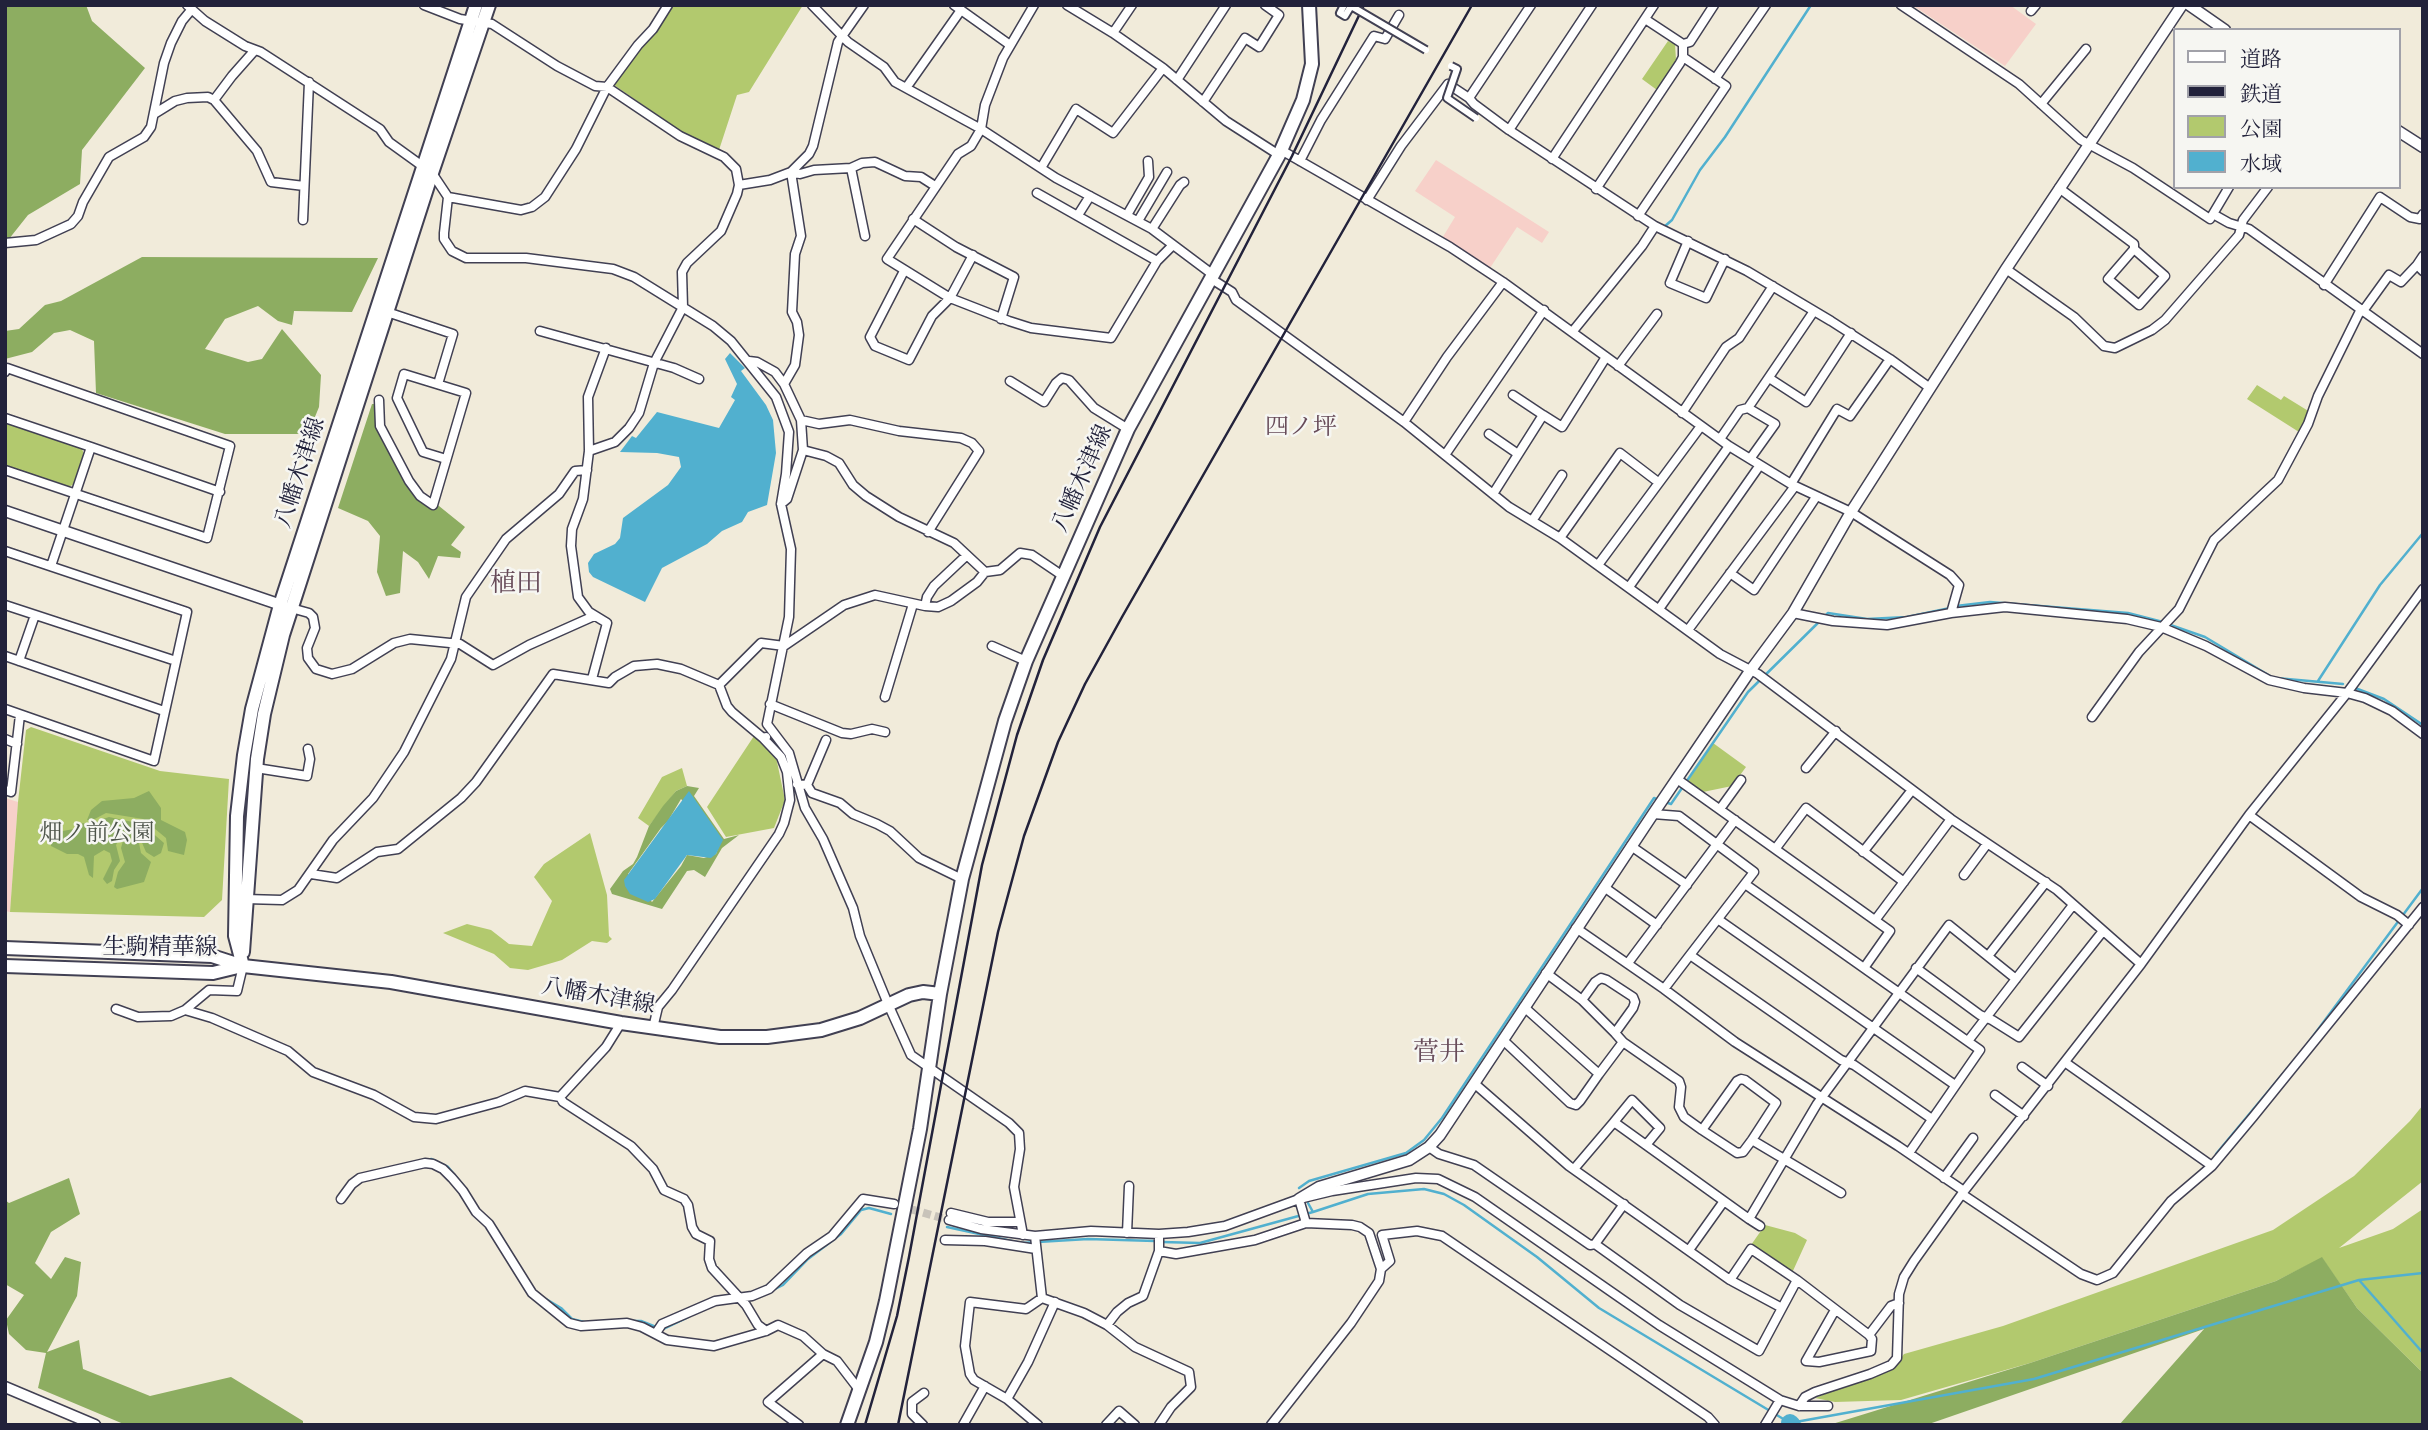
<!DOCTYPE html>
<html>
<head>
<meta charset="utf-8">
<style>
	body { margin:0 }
	#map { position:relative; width:2428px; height:1430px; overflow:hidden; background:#f1ebda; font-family:"IM FELL French Canon","Noto Serif JP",serif }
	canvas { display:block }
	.frame { position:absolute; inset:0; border:7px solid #22223b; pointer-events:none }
	.legend { position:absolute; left:2173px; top:28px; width:228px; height:161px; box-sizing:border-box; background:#f6f6f2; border:2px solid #a1a1a9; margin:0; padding:9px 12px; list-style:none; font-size:21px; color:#22223b }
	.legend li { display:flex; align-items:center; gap:14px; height:35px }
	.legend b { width:35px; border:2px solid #a1a1a9 }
</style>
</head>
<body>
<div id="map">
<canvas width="2428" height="1430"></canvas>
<div class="frame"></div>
<ul class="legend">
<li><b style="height:9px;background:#fff"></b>道路</li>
<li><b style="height:9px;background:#22223b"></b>鉄道</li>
<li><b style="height:19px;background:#b2c96e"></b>公園</li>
<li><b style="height:19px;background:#51b0cf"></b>水域</li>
</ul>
</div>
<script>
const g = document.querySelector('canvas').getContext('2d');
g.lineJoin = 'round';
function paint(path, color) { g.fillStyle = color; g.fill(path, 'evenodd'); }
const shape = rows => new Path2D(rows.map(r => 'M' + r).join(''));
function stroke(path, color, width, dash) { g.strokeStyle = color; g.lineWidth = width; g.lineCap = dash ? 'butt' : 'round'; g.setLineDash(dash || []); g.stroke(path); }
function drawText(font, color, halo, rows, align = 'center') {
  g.font = font + ' "IM FELL French Canon","Noto Serif JP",serif'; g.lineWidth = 5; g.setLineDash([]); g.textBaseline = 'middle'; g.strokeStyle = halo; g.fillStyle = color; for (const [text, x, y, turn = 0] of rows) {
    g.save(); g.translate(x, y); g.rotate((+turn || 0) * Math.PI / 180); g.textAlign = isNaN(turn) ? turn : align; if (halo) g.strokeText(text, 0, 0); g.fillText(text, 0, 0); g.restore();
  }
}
const built = shape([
	[1912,5,2010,5,2036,24,2005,66],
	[1436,160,1549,232,1542,243,1517,227,1490,268,1448,242,1441,240,1455,217,1415,191],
	[5,798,18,802,10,912,5,911]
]);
const green = shape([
	[673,5,803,5,749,92,737,95,719,150,682,132,614,85,641,47,656,31],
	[1668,41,1675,44,1676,60,1657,90,1642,79],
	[2257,385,2281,400,2284,396,2310,412,2299,432,2247,399],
	[5,423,82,449,84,454,74,484,69,487,5,466],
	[31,727,160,771,229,779,222,900,204,917,10,912,18,802,26,730],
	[754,736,759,738,776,757,785,800,774,828,726,837,707,807],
	[1713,743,1746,767,1732,786,1703,792,1688,781],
	[682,768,687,786,676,791,649,826,638,818,662,777],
	[590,833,607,895,609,936,612,939,607,943,592,941,562,960,528,970,510,968,494,954,443,933,467,924,491,930,509,944,532,946,552,901,534,877,544,864],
	[2423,1105,2423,1181,2339,1248,2393,1229,2423,1209,2423,1373,2357,1308,2322,1258,2276,1281,2030,1363,1901,1400,1835,1402,1815,1398,1895,1366,1904,1354,2003,1326,2273,1230,2354,1176,2410,1121],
	[1765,1225,1795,1233,1807,1240,1792,1273,1751,1245]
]);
const forest = shape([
	[5,5,86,5,92,21,145,68,82,150,80,184,28,215,5,244],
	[142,257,378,258,352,312,294,311,292,325,278,321,258,306,225,319,205,349,248,362,262,359,282,329,321,375,319,407,308,434,225,434,96,393,94,341,70,330,54,333,32,352,5,359,5,331,19,329,45,305,61,301],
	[372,404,378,404,376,418,413,485,465,527,451,545,461,552,460,558,438,556,429,579,418,562,403,551,400,593,386,596,377,572,380,536,368,521,338,508],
	[687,786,699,788,694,796,724,839,739,835,722,848,705,877,694,870,687,871,662,909,612,894,610,889,623,871,633,864,637,857,649,826,663,806,676,791],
	[681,799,720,842,716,854,704,858,687,855,681,866,652,902,628,874,661,828,668,821],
	[149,791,161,808,161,820,185,832,187,840,184,855,168,851,166,838,143,819,106,813,91,821,87,820,91,810,102,801,134,798],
	[109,817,142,824,164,843,161,853,154,857,146,852,140,838,119,839,116,845,120,861,114,870,112,881,107,884,103,879,112,861,110,853,104,850,94,856,93,878,89,875,84,857,78,854,67,854,51,846,51,844,57,832,74,829,83,823,93,826,100,820],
	[123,841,139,843,141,853,151,862,144,882,117,889,114,887,118,872,125,862,121,848],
	[69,1178,80,1214,51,1232,35,1263,51,1279,65,1257,81,1262,77,1296,47,1352,79,1340,83,1369,150,1396,231,1377,303,1421,303,1425,126,1425,38,1388,46,1353,26,1350,9,1334,6,1320,24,1295,5,1284,5,1200,9,1203],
	[2322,1257,2357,1308,2423,1373,2423,1425,2119,1425,2204,1329,1926,1425,1829,1425,2030,1363,2276,1281]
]);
const water = shape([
	[730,353,745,368,741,371,766,405,773,420,776,453,767,505,748,512,742,522,722,531,707,544,662,568,645,602,593,577,589,572,588,563,594,554,615,544,620,538,623,518,668,485,681,467,679,457,657,453,620,452,632,436,636,438,657,412,719,428,735,400,731,397,737,384,725,359],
	[689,791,723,840,716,854,711,858,687,855,655,899,648,902,630,894,625,886,624,880]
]);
const stream = shape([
	[1664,227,1672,220,1700,170,1725,137,1811,5],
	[1956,606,1990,602,2128,613,2159,621,2205,637,2270,676],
	[2276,678,2343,684],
	[2318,681,2380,585,2423,533],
	[2355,688,2384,699,2423,725],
	[1665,802,1671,804,1748,692,1828,613,1867,619,1907,617,1950,608],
	[2305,1047,2423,888],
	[2216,1154,2301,1052],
	[431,1159,448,1167,467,1190],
	[1299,1188,1309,1181,1406,1153,1424,1140,1442,1118,1654,798,1659,800],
	[1308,1203,1313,1212],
	[947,1227,1021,1243,1088,1239,1155,1241],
	[496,1228,509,1249],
	[1162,1242,1200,1243,1313,1212,1368,1194,1424,1189,1444,1194,1464,1205,1537,1257,1599,1308,1790,1423,2034,1379,2359,1280,2423,1353],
	[2359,1280,2423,1273],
	[773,1290,783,1285,808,1259,841,1234,861,1210,869,1208,891,1214],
	[546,1299,561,1308,572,1319,584,1322],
	[633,1321,641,1321,656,1327],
	[663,1329,688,1317]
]);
const river = shape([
	[1790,1423,1792,1425]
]);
const minorTunnel = shape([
	[900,1206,949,1220]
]);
const minor = shape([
	[187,5,205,21,245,46,261,52,380,129,389,142,432,173,448,197,444,233,444,239,452,251,466,258,526,258,613,269,634,277,713,326,731,341,776,397,789,432,786,474,781,504,791,549,789,617,767,724,789,753,805,808,823,839,853,908,860,936,888,1004,911,1055,1009,1123,1019,1133,1020,1149,1014,1187,1023,1235],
	[424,5,460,19,492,24,557,66,595,86,607,87,680,136,724,157,736,169,739,185,737,194,721,231,687,263,682,272,683,307,654,363,639,413,629,428,615,442,589,451],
	[812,5,848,42,884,67,895,82,981,129,1056,178,1152,229,1212,274],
	[954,5,1010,45],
	[1034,5,1003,58,985,105,981,129,971,146,958,154,887,259,950,298,1009,321,1031,328,1111,338,1157,261,1173,245],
	[1067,5,1113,33,1163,68,1226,121,1279,155],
	[1592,5,1509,130,1655,226,1747,271,1831,321,1890,359,1930,388],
	[1901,5,2019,84,2081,140,2133,168,2210,219,2229,187],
	[2031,11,2036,5],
	[1645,19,1683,44,1690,42,1714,5],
	[1113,33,1132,5],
	[255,50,232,76,214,100,257,151,271,182,304,186],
	[1715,79,1766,5],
	[1177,80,1226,5],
	[906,88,961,10],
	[1469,98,1531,5],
	[1203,102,1245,38,1259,47,1279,15,1265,5],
	[2041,104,2086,49],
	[154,114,175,101,187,98,208,97,214,100],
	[1281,150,1450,247,1503,282,1729,446,1791,484,1851,512,1950,575,1959,585,1951,613],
	[1552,159,1654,5],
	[1300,161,1321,120,1374,36,1385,39,1399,15],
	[851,168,865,236],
	[1041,168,1076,109,1113,133,1163,68],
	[739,185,770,180,791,172,800,174,814,170,851,168,862,163,875,162,905,176,921,177,935,186],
	[2059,188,2134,244,2134,249,2108,279,2139,305,2165,276,2134,249],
	[1596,189,1680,63,1683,57,1683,44],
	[1037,193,1157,261],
	[448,197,521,210,532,207,545,197,576,149,607,87,638,45,653,29,668,5],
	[1367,200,1401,146,1448,84,1469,98,1474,104,1509,130],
	[2213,214,2229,223,2249,229,2423,354],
	[1078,215,1090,196],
	[1127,215,1149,177,1148,161],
	[1638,216,1726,86,1683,57],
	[913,219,956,247,1014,277,1001,319],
	[303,220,309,82],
	[1138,221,1167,172],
	[1152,229,1180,185,1184,182],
	[1688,241,1670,283,1706,298,1725,259],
	[5,243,36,240,71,224,78,216,83,202,109,157,144,137,151,127,164,63,171,43,182,21,192,9],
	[2417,265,2423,256],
	[2006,269,2074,317,2104,346,2115,348,2152,330,2165,320,2239,235,2243,220,2268,187],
	[904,271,870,337,875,346,909,360,932,316,950,298,973,255],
	[1210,278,1232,292,1236,300,1404,422,1509,507,1560,538,1720,654,1758,674,1951,819,2057,890,2141,964,2249,815,2347,693,2423,589],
	[2324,285,2380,197,2410,217,2420,219,2423,214],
	[2363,311,2389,275,2401,282,2417,265,2423,271],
	[387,312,453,334,438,384],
	[540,331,674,368,699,379],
	[1573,331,1642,246,1655,226],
	[749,361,757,362,775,372,784,384,801,420,803,450,787,499,781,504],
	[1618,366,1657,314],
	[5,372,7,368,230,446,207,538,5,470],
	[1769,378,1806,402,1851,333],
	[1010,381,1044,402,1056,383,1062,378,1069,380,1094,408,1128,429],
	[784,384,795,365,799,335,797,322,792,312,795,254,801,236,791,172,809,154,813,146,838,42,864,5],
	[1513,395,1543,415],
	[379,400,380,426,409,481,420,496,433,505,466,393,404,374,397,398,423,452,446,459],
	[1748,408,1775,424,1750,459],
	[1682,413,1726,347,1739,338,1773,286],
	[5,418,91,447,51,566],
	[801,420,819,424,850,420,899,431,961,438,972,443,979,451,928,532],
	[1404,422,1447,357,1503,282],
	[1489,434,1518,454],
	[1720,439,1740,410,1748,408,1814,311],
	[91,447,220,492],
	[803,450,826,456,839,463,853,485,866,496,899,517,954,543,985,572,1000,570,1020,553,1032,555,1063,576],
	[1445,455,1544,310],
	[1791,484,1837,409,1850,416,1890,359],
	[1493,494,1543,415,1562,427,1606,357],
	[1532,521,1562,475],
	[1560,538,1620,453,1658,482],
	[5,551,187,612,154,761,5,709],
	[1598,565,1701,426],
	[1730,573,1754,590,1816,497],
	[1629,587,1729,446],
	[5,605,176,661],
	[925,606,927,597,934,586,967,555],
	[291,608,309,613,313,617,315,628,307,648,308,658,316,669,332,674,352,669,394,643,410,639,460,644,493,665,529,645,594,616],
	[1659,609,1760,465],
	[1793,613,1833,621,1887,625,1951,613,2005,607,2127,619,2161,627,2206,646,2269,680,2304,688,2347,693,2365,698,2392,711,2423,734],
	[1688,630,1795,486],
	[992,646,1026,661],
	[5,656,164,711],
	[19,661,35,615],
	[592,679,607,623,589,612,578,597,571,546,572,529,583,499,589,451,588,397,606,348],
	[719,685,727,706,732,712,763,738,766,737],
	[885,697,913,604],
	[770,704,842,733,851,734,872,729,885,732],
	[2092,717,2139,652,2179,609,2214,540,2278,480,2308,424,2318,396,2361,309],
	[5,739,17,744],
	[256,768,307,776,310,759,308,749],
	[1806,768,1836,731],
	[1677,779,1890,931,1864,968],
	[797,784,807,785,812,793,840,803,853,814,877,824,890,831,919,858,962,879],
	[807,785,826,740],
	[5,790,11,792,20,715],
	[1720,809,1741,780],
	[1653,814,1679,816,1754,872,1690,955],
	[2249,815,2361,897,2397,915,2409,925],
	[1631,846,1687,885],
	[1776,848,1806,808,1904,882],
	[1863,852,1912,790],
	[311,874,337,878,377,852,398,849,461,798,476,782,553,674,609,683,615,677,634,666,657,664,681,669,719,685,761,643,784,646,844,605,875,595,925,606,938,607,951,601,977,582,985,572],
	[1964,875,1987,844],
	[1745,884,1980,1050,1909,1153],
	[1604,887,1657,925],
	[245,899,282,900,298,890,333,840,373,798,404,752,451,659,466,597,506,539,559,494,575,471,587,470],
	[1876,919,1951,819],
	[1719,920,1955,1085],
	[1576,928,1664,989,1735,1042,1898,1146,1964,1191],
	[1988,956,2046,882],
	[1628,963,1735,820],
	[1916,968,1980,1015,1992,1020,2019,1037,2103,931],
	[1546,973,1582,1000],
	[1664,989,1690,955,1841,1060,1854,1065,1932,1119],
	[1524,1007,1599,1074,1623,1042],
	[116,1009,138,1017,171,1016,185,1010,209,990,237,991,243,966],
	[185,1010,212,1018,288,1051,313,1072,374,1095,414,1117,436,1119,499,1102,525,1091,560,1097,606,1047,621,1023],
	[653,1028,658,1007,672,990,779,834,784,823,790,800,787,772,781,757,763,738],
	[1615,1033,1582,1000,1595,982,1601,978,1607,980,1633,997,1635,1002,1633,1008,1615,1033,1623,1042,1679,1081,1681,1087,1679,1107,1684,1117,1702,1130,1737,1153,1743,1152,1752,1140,1776,1103,1745,1080,1741,1079,1737,1081,1702,1130],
	[1503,1040,1570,1103,1576,1105,1580,1101,1599,1074],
	[1968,1041,2073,905],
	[2066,1063,2212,1166],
	[2022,1067,2048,1086],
	[1475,1084,1569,1166,1730,1280,1751,1249,1797,1280],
	[1995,1095,2024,1116],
	[560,1097,563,1102,631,1146,653,1169,664,1190,684,1199,688,1205,692,1227,696,1234,710,1241,709,1259,712,1268,746,1305,758,1325,766,1331],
	[1614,1122,1632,1100,1660,1128,1646,1145,1749,1219,1817,1104,1949,925,2016,979],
	[1752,1140,1841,1193],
	[1429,1147,1439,1154,1474,1165,1590,1245,1595,1244,1624,1204],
	[1574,1169,1614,1122,1646,1145],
	[1944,1178,1973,1138],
	[1962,1194,2081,1274,2097,1280,2113,1273,2171,1201,2212,1166,2253,1117,2423,907],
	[341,1199,352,1184,360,1178,425,1163,433,1164,443,1169,452,1178,463,1191,476,1212,489,1224,532,1293,569,1323,581,1326,627,1323,642,1327,667,1340,714,1346,766,1331,778,1325,803,1336,823,1354],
	[1299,1199,1306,1223],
	[951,1213,988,1222,1020,1222],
	[1749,1219,1760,1226],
	[949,1220,981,1229,1035,1236,1091,1231,1159,1234,1188,1232,1225,1226,1299,1199,1332,1191,1416,1178,1438,1179,1475,1197,1659,1325,1780,1400,1799,1406,1828,1406],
	[1127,1233,1129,1186],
	[1035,1236,1042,1298,1084,1313,1107,1325,1135,1347,1189,1372,1191,1387,1171,1407,1159,1425],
	[945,1240,985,1241,1036,1249],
	[1595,1244,1680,1305,1759,1351,1782,1308,1730,1280],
	[1689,1250,1724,1201],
	[1159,1251,1176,1254,1255,1240,1306,1223,1352,1225,1360,1227,1369,1233,1381,1269,1379,1281,1351,1323,1271,1425],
	[1381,1269,1390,1261,1382,1235,1417,1231,1442,1236,1708,1417,1715,1425],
	[1782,1308,1797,1280,1869,1335],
	[1835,1310,1806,1361,1819,1362,1871,1351,1872,1339,1869,1335,1891,1306,1899,1303],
	[1107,1325,1117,1312,1128,1303,1143,1296,1159,1251,1159,1234],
	[656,1333,662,1324,715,1301,752,1296,769,1289,807,1253,832,1236,863,1199,894,1204],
	[1007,1399,1028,1362,1055,1302],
	[1799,1406,1805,1397,1815,1392,1870,1374,1891,1365,1897,1358,1899,1294,1904,1277,1914,1261,1964,1191,2141,964],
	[799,1425,768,1402,823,1354,837,1361,860,1391],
	[923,1425,912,1414,912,1402,924,1393],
	[963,1425,985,1386],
	[1038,1425,1007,1399,974,1380,970,1374,965,1346,970,1302,1026,1309,1042,1298],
	[1106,1425,1119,1411,1135,1425],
	[1765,1425,1780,1400]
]);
const tertiary = shape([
	[2189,5,2225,30],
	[2398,131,2423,147],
	[5,511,284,606],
	[1299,1199,1319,1187,1409,1160,1429,1147,1440,1135,1653,814,1750,671,1793,613,1851,512,2006,269,2182,5],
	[5,1387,95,1425]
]);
const primary = shape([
	[5,948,212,956,243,966,391,982,621,1023,720,1037,767,1037,821,1030,860,1018,909,995,923,992,940,994],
	[243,952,257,759,264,714,283,635,432,173,489,5],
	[5,966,213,973,242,966],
	[243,966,235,936,237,816,244,755,252,709,280,605,476,5],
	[847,1425,876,1342,886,1301,920,1129,940,994,962,879,1005,721,1026,661,1128,429,1279,155,1303,100,1312,64,1309,5]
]);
const rail = shape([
	[865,1425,897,1316,909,1257,982,865,1017,735,1043,660,1100,527,1292,156,1364,5],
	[898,1425,998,932,1024,836,1058,742,1085,684,1122,617,1472,5]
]);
const pedestrianBridge = shape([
	[1344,5,1340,13,1345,16,1351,6,1426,50],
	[1451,66,1457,69,1447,98,1476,118]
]);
const streetNames = [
	["八幡木津線",301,473,-72],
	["八幡木津線",1083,479,-66],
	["生駒精華線",160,948],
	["八幡木津線",598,997,10]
];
const parkNames = [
	["畑ノ前公園",97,834]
];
const neighbourhoodNames = [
	["四ノ坪",1301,428]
];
const quarterNames = [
	["植田",516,585],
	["菅井",1439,1054]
];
paint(built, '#f7d0c9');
paint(green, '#b2c96e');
paint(forest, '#8dad61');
paint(water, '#51b0cf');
stroke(stream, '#51b0cf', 2.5);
stroke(river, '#51b0cf', 18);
stroke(minorTunnel, '#c8c3ba', 8, [8, 4]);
stroke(minor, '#414053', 11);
stroke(tertiary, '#414053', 13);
stroke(primary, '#414053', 16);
stroke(minor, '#fff', 8);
stroke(tertiary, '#fff', 10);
stroke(primary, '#fff', 12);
stroke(rail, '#22223b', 2.5);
stroke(pedestrianBridge, '#414053', 10, []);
stroke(pedestrianBridge, '#fff', 6);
drawText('23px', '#22223b', '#f6f6f2', streetNames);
drawText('23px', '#4d544a', '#f6f6f2', parkNames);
drawText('24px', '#674b59', '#f6f6f2', neighbourhoodNames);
drawText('26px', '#674b59', '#f6f6f2', quarterNames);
</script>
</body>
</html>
